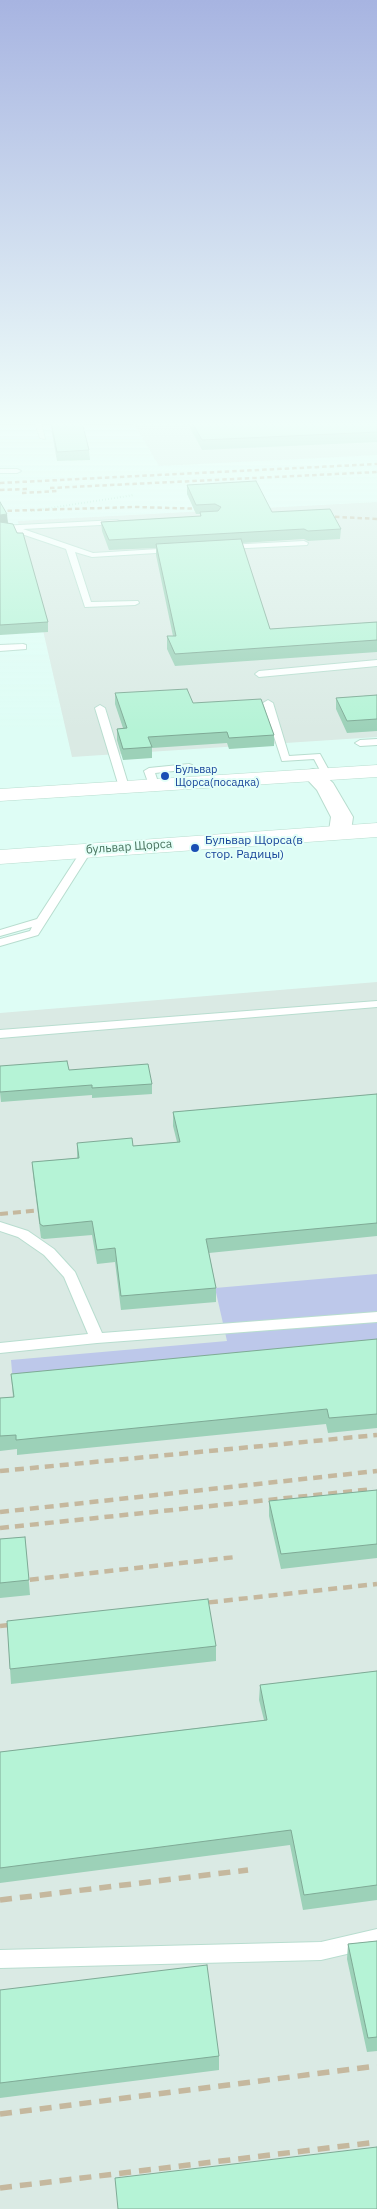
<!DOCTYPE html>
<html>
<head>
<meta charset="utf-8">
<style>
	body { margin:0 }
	canvas { display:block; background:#defdf5 }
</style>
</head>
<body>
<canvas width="377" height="2209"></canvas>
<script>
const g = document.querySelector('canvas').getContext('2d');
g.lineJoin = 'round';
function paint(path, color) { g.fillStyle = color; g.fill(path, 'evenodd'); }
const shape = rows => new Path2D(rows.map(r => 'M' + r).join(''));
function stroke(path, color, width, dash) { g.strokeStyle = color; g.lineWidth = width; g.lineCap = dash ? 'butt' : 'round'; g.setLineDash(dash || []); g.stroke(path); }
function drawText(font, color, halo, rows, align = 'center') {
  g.font = font + ' "IBM Plex Sans",sans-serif'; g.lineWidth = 4; g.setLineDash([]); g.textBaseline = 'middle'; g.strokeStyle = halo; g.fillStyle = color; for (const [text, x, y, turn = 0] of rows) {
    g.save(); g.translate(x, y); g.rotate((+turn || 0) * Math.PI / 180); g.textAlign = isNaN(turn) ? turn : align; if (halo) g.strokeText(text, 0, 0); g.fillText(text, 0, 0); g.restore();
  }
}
const industrial = shape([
	[133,422,377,422,377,455,159,466],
	[377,502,377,737,72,757,18,521],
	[377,982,377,2209,0,2209,0,1013]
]);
const green = shape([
	[377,1274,377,1349,13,1383,11,1360,227,1341,215,1288]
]);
const path = shape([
	[31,511,134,495]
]);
const service = shape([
	[35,422,41,422,45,439,40,438,35,422],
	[0,469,17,469,21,471,17,473,0,473,0,469],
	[117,520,121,522,120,524,23,529,93,553,175,548,175,552,172,552,92,557,75,552,91,602,138,601,139,603,135,605,85,607,66,549,10,530,0,530,0,526,117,520],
	[304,541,308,543,307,545,227,549,223,547,227,545,304,541],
	[23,644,26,645,26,649,0,651,0,645,23,644],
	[377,660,377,666,259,677,255,674,259,671,377,660],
	[268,700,273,703,289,756,320,754,331,774,329,776,323,776,314,759,282,761,263,703,268,700],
	[100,705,105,708,129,787,127,789,124,790,119,787,95,708,100,705],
	[377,739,377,745,360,746,355,743,360,740,377,739],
	[189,764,192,765,192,769,155,773,159,785,154,788,149,785,144,771,149,768,189,764],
	[87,847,92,850,38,935,0,946,0,939,30,931,32,927,0,936,0,930,37,919,83,848,87,847],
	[377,1001,377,1007,0,1038,0,1030,377,1001],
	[0,1222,28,1231,54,1249,75,1272,102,1333,377,1312,377,1322,97,1343,0,1353,0,1343,88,1334,64,1277,44,1255,18,1237,0,1231,0,1222],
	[377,1929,377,1947,321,1960,0,1968,0,1950,321,1942,377,1929]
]);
const minor = shape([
	[313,769,320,771,333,783,353,817,351,831,348,836,340,837,332,836,329,831,331,817,317,790,303,775,306,771,313,769]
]);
const tertiary = shape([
	[377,765,377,777,0,801,0,789,377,765],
	[377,823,377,837,0,864,0,850,377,823]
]);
const railFar3 = shape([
	[0,483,377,464],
	[50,488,377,472],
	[0,490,30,489],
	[22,493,57,491],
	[0,511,136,507,207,509],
	[320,516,377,519]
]);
const railFar2 = shape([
	[0,1214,43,1210]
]);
const railFar1 = shape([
	[0,1471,377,1435],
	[0,1512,377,1471],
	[0,1528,373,1489],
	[0,1583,236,1557],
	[194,1604,377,1584],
	[0,1626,20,1624]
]);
const rail = shape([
	[0,1900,248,1870],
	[0,2114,377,2066],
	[0,2188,377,2142]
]);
const wall = shape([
	[50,422,82,422,89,450,90,460,57,461],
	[187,422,377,422,377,442,202,450],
	[187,485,272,512,341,529,340,539,308,541,304,539,242,543,270,629,377,622,377,652,175,666,167,649,167,636,173,636,156,555,156,548,109,550,102,531,101,522,200,516,200,514,196,514,187,494],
	[0,502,48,622,48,632,0,635],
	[115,693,193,703,274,735,274,746,229,749,227,743,152,748,152,758,123,760,117,740,117,729,123,728,115,704],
	[377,695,377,731,347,733,336,709,336,698],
	[69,1070,152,1084,152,1094,92,1098,92,1095,1,1102,0,1092],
	[377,1094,377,1236,209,1253,216,1288,216,1302,121,1310,115,1262,97,1264,92,1235,44,1239,41,1238,33,1175,32,1162,77,1158,77,1143,133,1146,177,1142,173,1126,173,1112],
	[377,1339,377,1428,328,1433,326,1424,17,1455,17,1449,0,1451,0,1398,13,1397,11,1374],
	[377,1490,377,1558,281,1569,269,1516,269,1501],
	[25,1537,30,1595,0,1598,0,1539],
	[7,1621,216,1646,216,1661,11,1684],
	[377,1671,377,1900,303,1910,290,1845,0,1883,0,1752,264,1720,259,1700,260,1685],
	[377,1941,377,2051,367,2052,347,1959,348,1944],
	[0,1990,219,2056,219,2070,0,2098]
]);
const shadedWall = shape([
	[7,514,8,524,0,525,0,515]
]);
const building = shape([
	[51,422,82,422,89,450,57,452,51,422],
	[192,422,377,422,377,432,202,440,192,422],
	[256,481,272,512,330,509,341,529,308,531,304,529,109,540,101,522,201,516,200,512,218,511,221,507,215,504,196,505,187,485,256,481],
	[0,502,7,514,0,515,0,502],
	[0,522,13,524,17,533,23,533,48,622,0,625,0,522],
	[241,539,270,629,377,622,377,640,175,654,167,636,176,636,156,544,241,539],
	[187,689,193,703,261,699,274,735,229,738,227,732,148,737,152,747,123,749,117,729,127,728,115,693,187,689],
	[377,695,377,719,347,721,336,698,377,695],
	[67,1061,69,1070,148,1064,152,1084,92,1088,92,1085,0,1092,0,1066,67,1061],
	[377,1094,377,1223,206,1239,216,1288,121,1296,115,1248,97,1250,92,1221,43,1226,40,1224,32,1162,79,1158,77,1143,132,1138,133,1146,180,1142,173,1112,377,1094],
	[377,1339,377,1414,329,1418,327,1409,16,1440,16,1435,0,1436,0,1398,14,1397,11,1374,377,1339],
	[377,1490,377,1544,281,1554,269,1501,377,1490],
	[25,1537,29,1580,0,1583,0,1539,25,1537],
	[208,1599,216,1646,10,1669,7,1621,208,1599],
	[377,1671,377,1885,304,1895,291,1830,0,1868,0,1752,267,1720,260,1685,377,1671],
	[377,1941,377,2037,368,2038,348,1944,377,1941],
	[207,1965,219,2056,0,2083,0,1990,207,1965],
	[377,2147,377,2209,118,2209,115,2178,377,2147]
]);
const markers = [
	[165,776,5,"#1a4fb4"],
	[195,848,5,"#1a4fb4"]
];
const farTransitnames = [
	["Бульвар",175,770],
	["Щорса(посадка)",175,783]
];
const transitNames = [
	["Бульвар Щорса(в",205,841],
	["стор. Радицы)",205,855]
];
const streetNames = [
	["бульвар Щорса",129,847,-4]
];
paint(industrial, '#daeae4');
paint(green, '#bdc8ea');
stroke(service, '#b8ddcf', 2);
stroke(minor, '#b8ddcf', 2);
stroke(tertiary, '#b8ddcf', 1);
stroke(path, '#99d7ba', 2, [0.5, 2.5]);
paint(service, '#fff');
paint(minor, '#fff');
paint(tertiary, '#fff');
stroke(railFar3, '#c5b89e', 2.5, [4.5, 3]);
stroke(railFar2, '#c5b89e', 4, [8, 5]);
stroke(railFar1, '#c5b89e', 4.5, [9, 6]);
stroke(rail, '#c5b89e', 5.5, [12, 8]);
paint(wall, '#9cd1b8');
paint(shadedWall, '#7faa96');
paint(building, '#b5f3d6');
stroke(building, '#7faa96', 1);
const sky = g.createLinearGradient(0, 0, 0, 731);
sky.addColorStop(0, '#a7b4e1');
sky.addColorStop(0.58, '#f0fefa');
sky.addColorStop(1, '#f0fefa00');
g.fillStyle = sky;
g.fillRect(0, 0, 377, 731);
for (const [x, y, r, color] of markers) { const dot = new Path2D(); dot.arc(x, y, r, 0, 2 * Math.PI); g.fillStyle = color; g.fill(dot); stroke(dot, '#e4fff8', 2); }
drawText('11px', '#164399', '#e4fff8', farTransitnames, 'left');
drawText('12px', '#164399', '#e4fff8', transitNames, 'left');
drawText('12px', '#46725c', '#e4fff8', streetNames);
</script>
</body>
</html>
